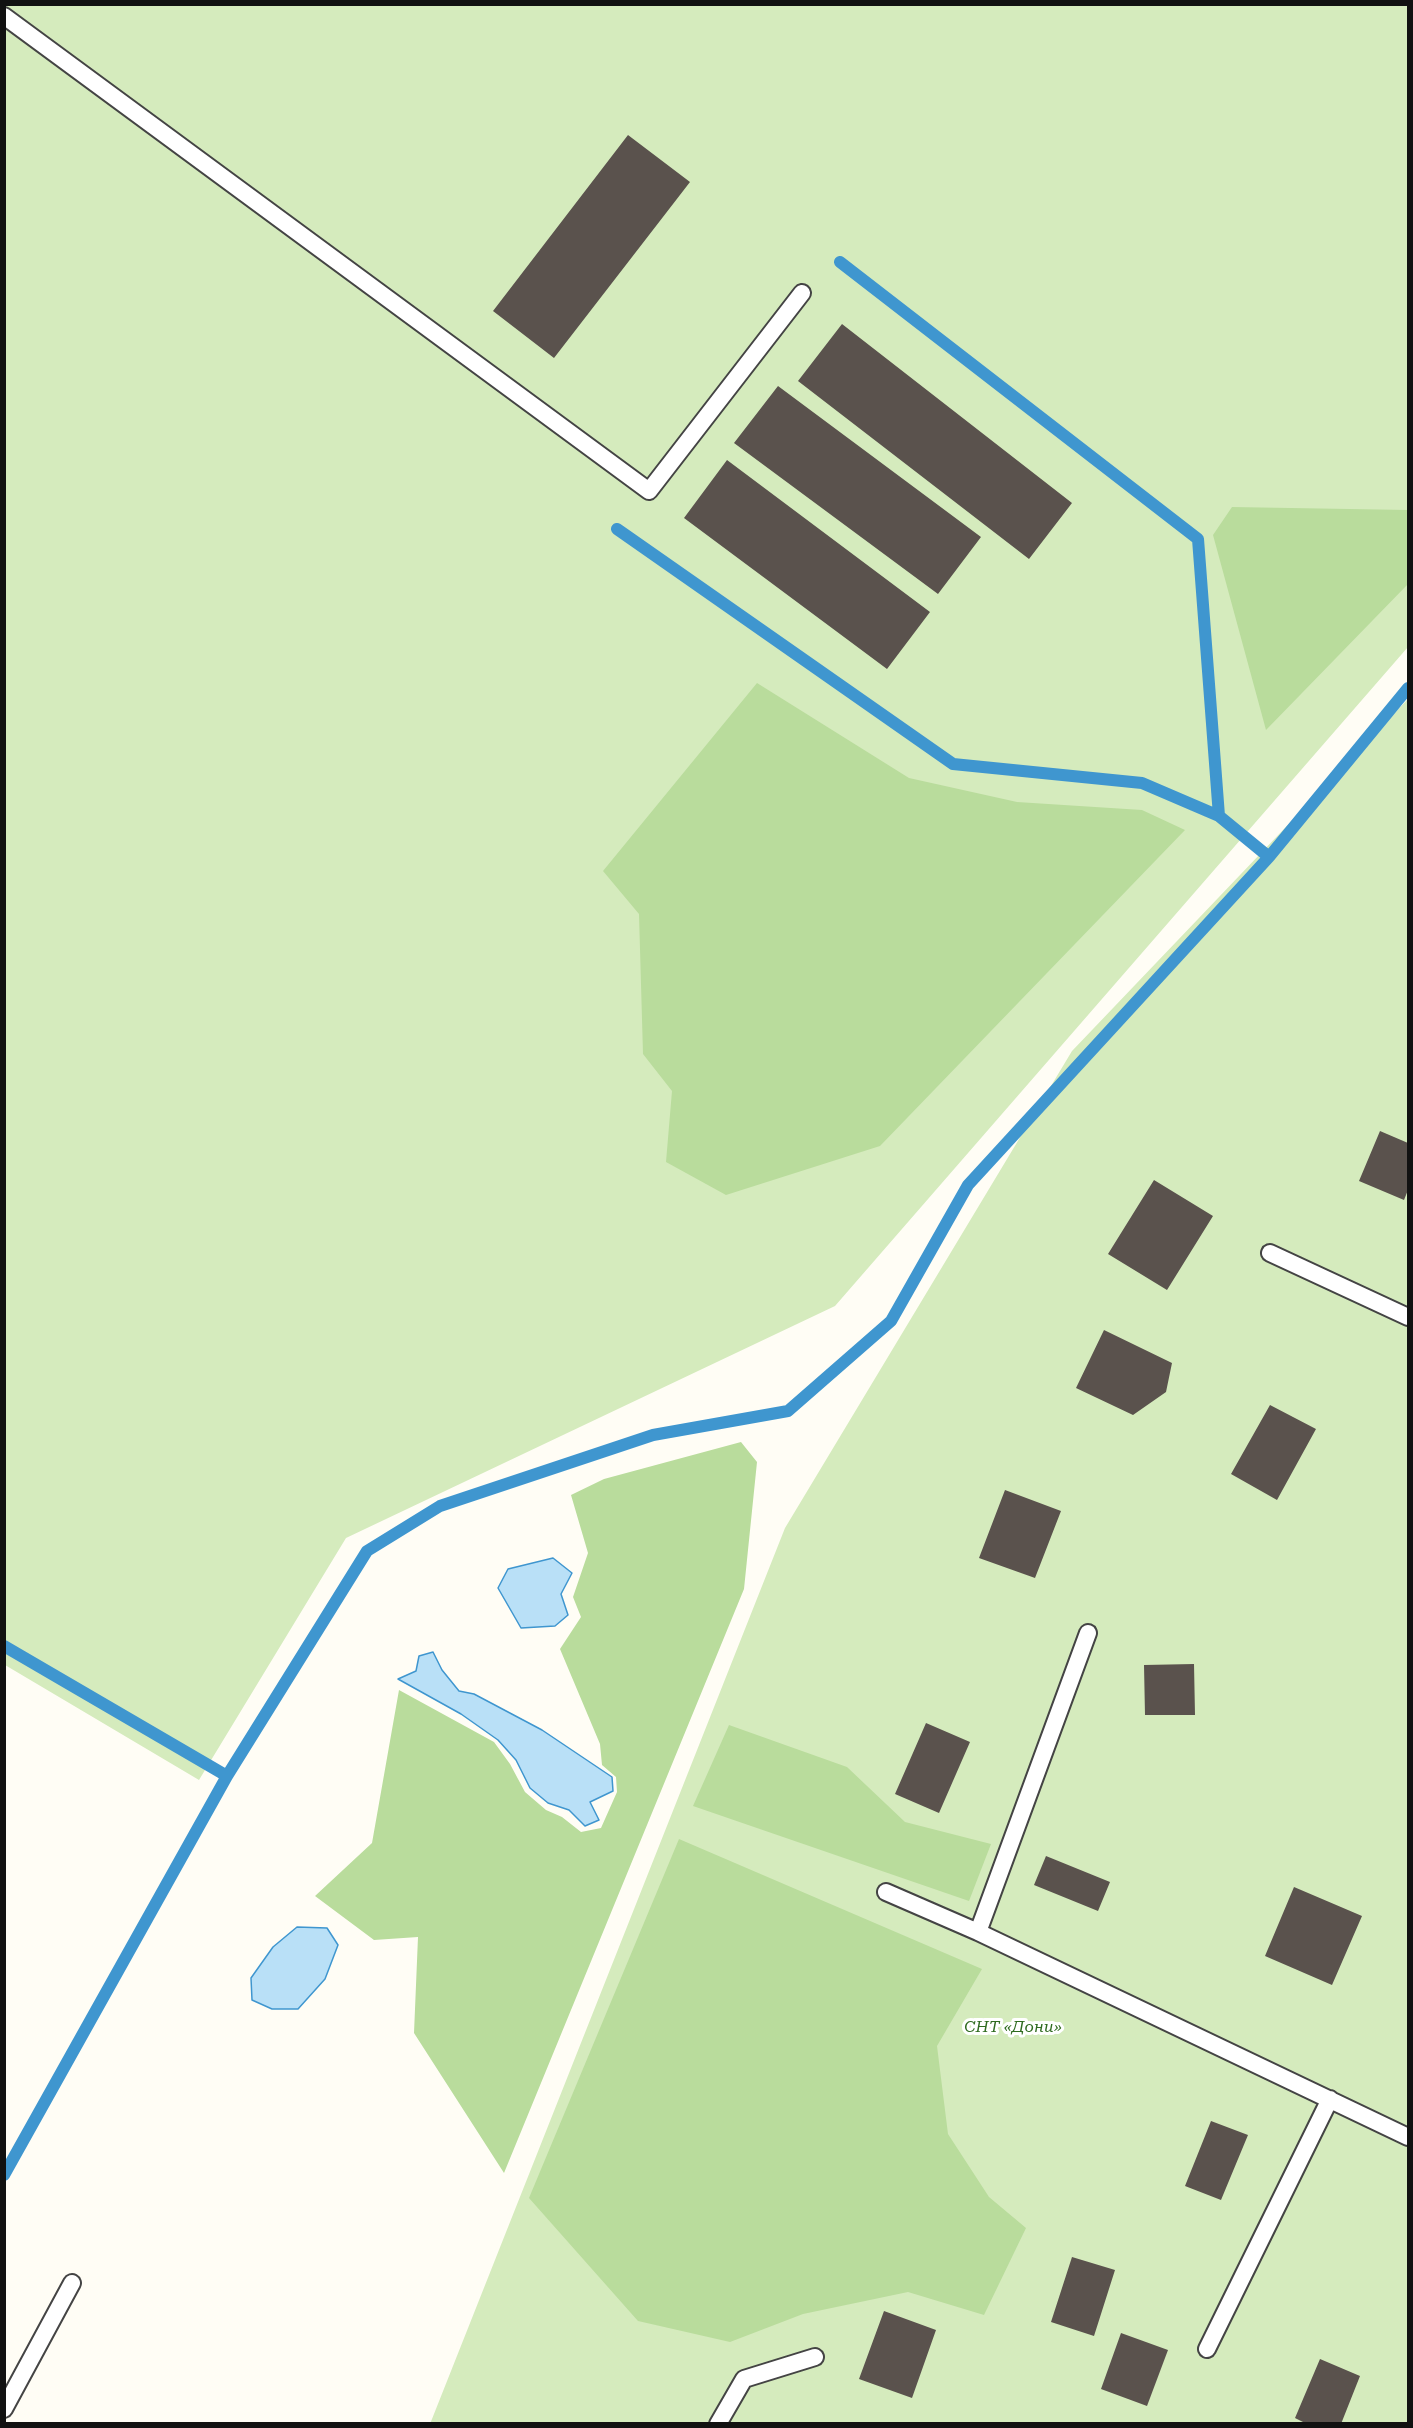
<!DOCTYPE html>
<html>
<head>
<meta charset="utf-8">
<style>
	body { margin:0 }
	#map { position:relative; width:1413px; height:2428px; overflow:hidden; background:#fffdf5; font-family:"Roboto Serif",serif }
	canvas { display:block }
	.frame { position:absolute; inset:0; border:6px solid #111; pointer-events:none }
</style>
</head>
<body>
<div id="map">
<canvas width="1413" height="2428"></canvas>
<div class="frame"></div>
</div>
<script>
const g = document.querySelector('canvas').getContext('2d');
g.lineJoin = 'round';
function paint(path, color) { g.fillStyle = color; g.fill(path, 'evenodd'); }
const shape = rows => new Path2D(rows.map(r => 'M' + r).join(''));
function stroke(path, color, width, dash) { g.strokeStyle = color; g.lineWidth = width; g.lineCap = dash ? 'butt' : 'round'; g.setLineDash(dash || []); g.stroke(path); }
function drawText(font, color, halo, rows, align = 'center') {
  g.font = font + ' "Roboto Serif",serif'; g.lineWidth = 6; g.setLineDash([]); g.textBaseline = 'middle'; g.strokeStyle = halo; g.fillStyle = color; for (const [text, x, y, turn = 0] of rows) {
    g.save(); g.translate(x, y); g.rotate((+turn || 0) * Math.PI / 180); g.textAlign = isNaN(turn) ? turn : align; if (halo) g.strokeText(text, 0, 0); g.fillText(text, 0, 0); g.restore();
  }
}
const green = shape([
	[5,5,1408,5,1408,647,835,1306,346,1538,199,1780,5,1665],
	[1408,699,1408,2423,430,2424,785,1528,1072,1051]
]);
const forest = shape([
	[1232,507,1408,510,1408,584,1266,730,1213,535],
	[757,683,909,778,1017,802,1142,810,1185,830,880,1146,726,1195,666,1162,672,1091,643,1054,639,914,603,871],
	[741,1442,757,1462,744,1589,504,2173,414,2033,418,1937,374,1940,315,1896,372,1843,399,1690,494,1742,510,1764,525,1792,546,1810,562,1817,581,1832,601,1828,617,1792,616,1777,602,1765,600,1744,560,1649,581,1617,573,1597,588,1553,571,1495,604,1479],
	[729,1725,847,1767,905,1822,991,1844,969,1901,693,1806],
	[679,1839,982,1969,937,2046,948,2134,989,2197,1026,2228,984,2315,908,2292,803,2314,730,2342,638,2321,529,2198]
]);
const water = shape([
	[553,1558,572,1573,561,1594,568,1615,555,1626,521,1628,498,1588,508,1569,553,1558],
	[433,1652,442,1670,459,1691,474,1694,542,1730,612,1777,613,1791,590,1802,599,1820,585,1826,569,1810,548,1803,530,1788,516,1760,498,1740,461,1714,398,1679,416,1671,419,1656,433,1652],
	[297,1927,327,1928,338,1945,325,1979,298,2009,272,2009,252,2000,251,1978,273,1947,297,1927]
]);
const stream = shape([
	[840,262,1198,539,1219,816],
	[617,529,953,764,1142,783,1219,816,1269,857],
	[4,1646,227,1776],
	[4,2175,227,1776,367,1551,440,1506,653,1435,788,1411,891,1321,968,1185,1269,857,1408,688]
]);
const building = shape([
	[628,135,690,182,554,358,493,311],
	[842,324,1072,503,1029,559,798,381],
	[778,386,981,537,938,594,734,443],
	[727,460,930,612,887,669,684,518],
	[1380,1131,1408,1143,1408,1190,1404,1200,1359,1181],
	[1154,1180,1213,1216,1167,1290,1108,1254],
	[1104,1330,1172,1363,1166,1392,1133,1415,1076,1388],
	[1270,1405,1316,1429,1277,1500,1231,1474],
	[1005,1490,1061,1511,1035,1578,979,1558],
	[1194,1664,1195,1715,1145,1715,1144,1665],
	[926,1723,970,1742,939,1813,895,1794],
	[1046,1856,1110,1882,1098,1911,1034,1885],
	[1294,1887,1362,1916,1332,1985,1265,1956],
	[1211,2121,1248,2135,1221,2200,1185,2186],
	[1072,2257,1115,2270,1094,2336,1051,2322],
	[884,2311,936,2330,912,2398,859,2379],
	[1121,2333,1168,2350,1147,2406,1101,2389],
	[1320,2359,1360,2376,1341,2424,1307,2424,1295,2418]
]);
const service = shape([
	[4,16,649,491,802,293],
	[1270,1253,1408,1317],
	[886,1892,978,1932,1408,2137],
	[978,1932,1088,1633],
	[1207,2349,1330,2099],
	[4,2409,72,2283],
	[718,2424,744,2379,815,2357]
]);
const parkNames = [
	["СНТ «Дони»",1013,2027]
];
paint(green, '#d5ebbd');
paint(forest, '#b9dc9c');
paint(water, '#b9e0f7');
stroke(water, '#3f96cf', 1.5);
stroke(stream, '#3f96cf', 12);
paint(building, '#5a524d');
stroke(service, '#444', 20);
stroke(service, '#fff', 16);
drawText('italic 16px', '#2f6b1f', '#fff', parkNames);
</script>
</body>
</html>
